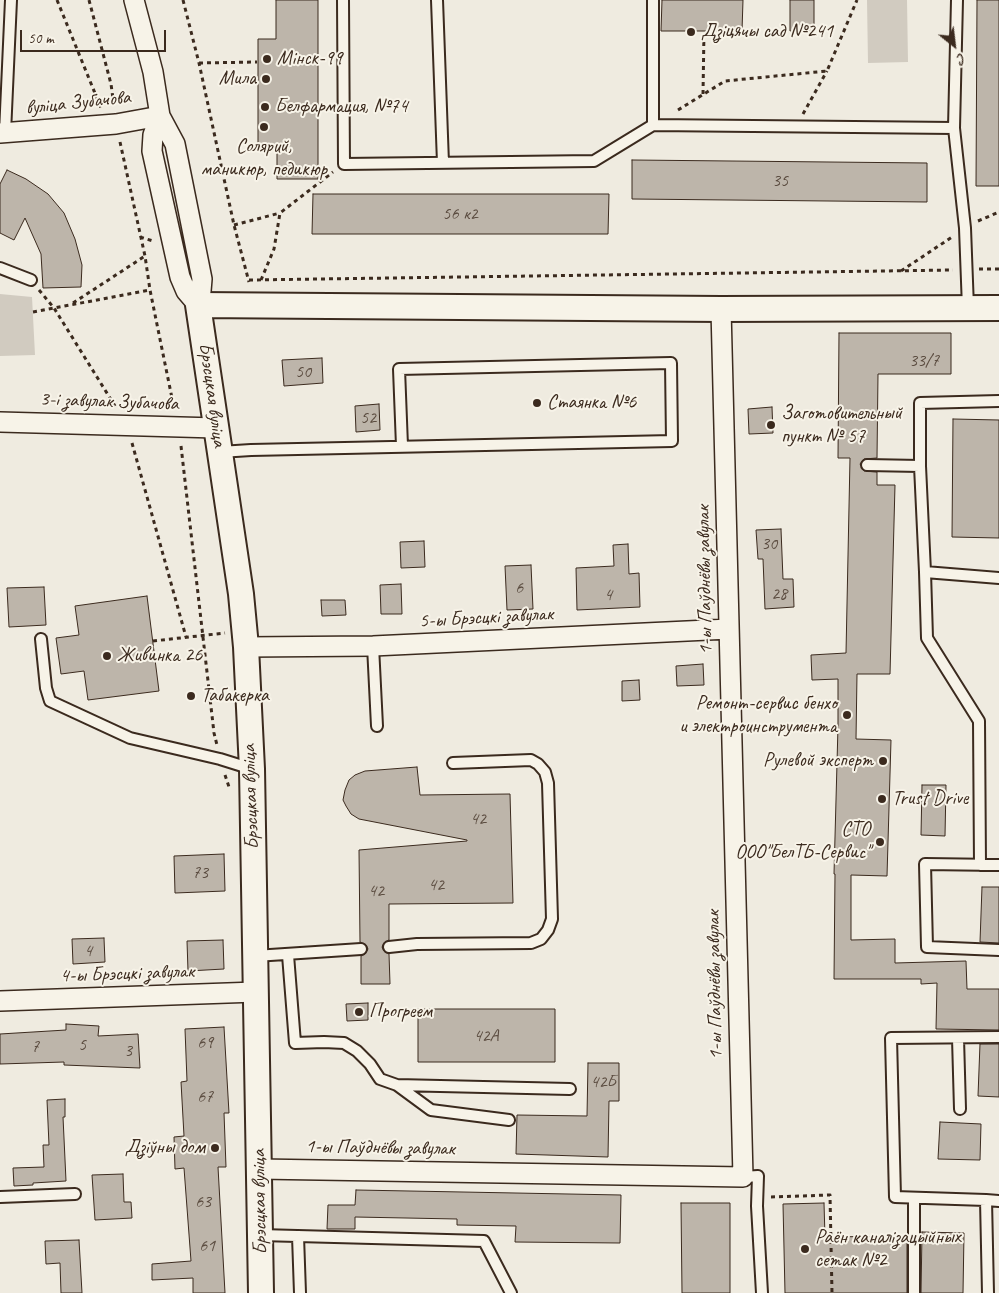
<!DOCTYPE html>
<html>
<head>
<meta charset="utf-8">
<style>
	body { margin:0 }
	#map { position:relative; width:999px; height:1293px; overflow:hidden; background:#efebe0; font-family:Caveat,sans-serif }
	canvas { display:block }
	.north { position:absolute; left:929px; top:20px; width:50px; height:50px; -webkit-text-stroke:4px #f7f3e8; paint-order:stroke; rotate:151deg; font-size:14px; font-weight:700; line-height:20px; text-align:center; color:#3b2a1e }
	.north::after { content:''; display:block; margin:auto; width:18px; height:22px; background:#3b2a1e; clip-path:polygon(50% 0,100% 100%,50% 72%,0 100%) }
	.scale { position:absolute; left:20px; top:30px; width:146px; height:22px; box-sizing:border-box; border:2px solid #3b2a1e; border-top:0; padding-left:6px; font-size:15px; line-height:18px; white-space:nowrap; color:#3b2a1e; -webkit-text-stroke:4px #f7f3e8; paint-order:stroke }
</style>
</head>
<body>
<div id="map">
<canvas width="999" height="1293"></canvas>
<div class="north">С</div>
<div class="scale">50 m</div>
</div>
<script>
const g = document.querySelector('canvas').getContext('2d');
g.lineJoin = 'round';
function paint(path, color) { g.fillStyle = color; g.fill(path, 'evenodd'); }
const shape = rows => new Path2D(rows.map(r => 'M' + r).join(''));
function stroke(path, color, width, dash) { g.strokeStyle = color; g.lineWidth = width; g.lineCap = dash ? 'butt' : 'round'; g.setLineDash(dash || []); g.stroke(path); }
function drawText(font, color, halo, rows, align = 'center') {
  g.font = font + ' Caveat,sans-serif'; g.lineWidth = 4; g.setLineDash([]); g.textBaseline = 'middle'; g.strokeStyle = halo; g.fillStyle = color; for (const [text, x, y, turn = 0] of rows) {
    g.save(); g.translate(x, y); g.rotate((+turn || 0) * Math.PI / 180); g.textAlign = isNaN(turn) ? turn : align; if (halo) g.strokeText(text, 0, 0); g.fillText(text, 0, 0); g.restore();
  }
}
const green = shape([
	[867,0,907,0,908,62,868,63],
	[0,294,32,297,35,355,0,356]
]);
const building = shape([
	[276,0,318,0,318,179,277,179,277,149,258,149,258,39,276,39,276,0],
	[662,0,743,0,742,31,661,31,662,0],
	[790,0,814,0,814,31,790,31,790,0],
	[977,0,999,0,999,186,976,186,977,0],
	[632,160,927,163,927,202,632,199,632,160],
	[7,170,26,179,48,194,64,213,75,239,82,265,81,287,43,288,41,254,25,218,14,240,0,233,0,184,7,170],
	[313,194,609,194,608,234,312,234,313,194],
	[839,333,951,333,951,374,878,374,877,458,864,459,860,464,864,471,877,472,877,485,895,485,890,674,857,674,856,739,891,740,887,876,851,875,851,940,895,939,895,963,966,961,967,989,999,989,999,1030,936,1029,937,983,921,984,921,979,834,979,835,874,834,874,838,726,838,679,812,680,811,655,846,653,850,458,838,458,839,333],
	[322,358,323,383,284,386,282,360,322,358],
	[379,404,380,430,356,432,355,406,379,404],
	[772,407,773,433,749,434,748,409,772,407],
	[953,419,999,420,999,538,952,537,953,419],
	[781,529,783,579,793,579,794,607,765,609,763,559,758,559,756,530,781,529],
	[424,541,425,567,401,568,400,542,424,541],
	[628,544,629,574,639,573,640,607,577,610,576,568,614,566,613,545,628,544],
	[531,565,533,609,507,610,505,566,531,565],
	[401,584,402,614,381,614,380,585,401,584],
	[44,587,46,625,9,627,7,588,44,587],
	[147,596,159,691,88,700,84,671,61,674,56,638,79,635,75,606,147,596],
	[321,600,345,600,346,615,322,616,321,600],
	[703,664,704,685,677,686,676,666,703,664],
	[639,680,640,700,622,701,622,681,639,680],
	[417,767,420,795,510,794,513,903,389,904,389,940,385,942,382,947,384,951,389,954,390,984,361,984,361,956,365,954,368,949,366,945,360,942,359,850,467,841,467,840,359,819,351,814,346,806,343,800,345,790,349,780,355,775,365,771,417,767],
	[922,785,946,785,945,836,921,835,922,785],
	[224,854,225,891,175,893,174,856,224,854],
	[982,887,999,887,999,943,980,942,982,887],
	[104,938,105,962,73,964,72,939,104,938],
	[223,940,224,969,188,971,187,941,223,940],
	[368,1003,368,1020,347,1021,346,1004,368,1003],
	[418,1009,555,1009,555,1062,418,1062,418,1009],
	[66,1024,99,1026,98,1036,138,1034,140,1068,64,1065,64,1062,0,1064,0,1034,66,1030,66,1024],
	[224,1027,229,1113,224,1113,226,1167,218,1167,225,1293,193,1293,193,1278,152,1280,152,1264,191,1261,184,1168,175,1169,174,1137,184,1136,181,1082,187,1081,185,1029,224,1027],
	[980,1044,999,1044,999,1097,978,1096,980,1044],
	[588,1063,619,1063,619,1101,609,1101,608,1157,516,1154,517,1115,587,1116,588,1063],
	[65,1099,65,1117,63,1117,66,1181,33,1183,33,1185,14,1186,13,1168,44,1167,43,1145,49,1145,47,1100,65,1099],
	[940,1122,981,1124,980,1160,938,1159,940,1122],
	[123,1174,124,1202,131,1202,132,1218,95,1220,92,1175,123,1174],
	[356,1190,621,1195,620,1243,515,1242,516,1226,457,1225,457,1219,355,1217,355,1229,327,1229,328,1205,355,1205,356,1190],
	[681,1203,730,1203,730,1293,682,1293,681,1203],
	[824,1203,825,1237,907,1236,907,1293,785,1293,783,1204,824,1203],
	[922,1232,964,1233,963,1293,921,1293,922,1232],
	[79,1240,82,1293,61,1293,60,1263,46,1264,45,1241,79,1240]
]);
const path = shape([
	[57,0,101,108],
	[89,0,111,84,114,106],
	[183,0,199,63,234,225,249,282],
	[199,63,257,62],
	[703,94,704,31],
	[678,110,725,81,827,71,857,0],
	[803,114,827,71],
	[120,142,145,256,150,290,174,408],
	[978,221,999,212],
	[234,225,280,213],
	[140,237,153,241],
	[979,269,999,269],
	[901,271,952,237],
	[249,280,953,270],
	[261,280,274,249,280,213,333,172],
	[39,290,54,308,115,406],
	[73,303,145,256],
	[33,312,150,290],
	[132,443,186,637],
	[181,446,214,733,217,745],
	[153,641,225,633],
	[225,775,230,790],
	[771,1197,830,1195,832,1293]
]);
const service = shape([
	[343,0,344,164,594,161,653,125,954,128],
	[437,0,443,163],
	[957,0,954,128,965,228,968,308],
	[653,125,653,0],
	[5,133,11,0],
	[0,268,31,280],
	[999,401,920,403,920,466,925,572,999,578],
	[220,452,251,450,672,441,671,363,399,369,402,446],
	[867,465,920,466],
	[925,572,927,638,979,721,980,865],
	[41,639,46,688,50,701,130,738,220,759,252,769],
	[373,646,377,726],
	[999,865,925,864,927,947,999,950],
	[389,947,417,944,531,943,541,939,548,930,552,919,548,783,545,772,538,764,531,760,453,763],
	[288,955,295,1043,324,1042,344,1043,357,1051,370,1064,380,1079,397,1085,570,1089],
	[255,956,361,949],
	[958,1038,960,1109],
	[397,1085,431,1110,509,1120],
	[743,1177,758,1176,757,1206,762,1293],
	[0,1197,75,1194],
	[914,1198,914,1293],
	[986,1200,999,1201],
	[260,1235,484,1241,511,1293],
	[298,1236,300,1293],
	[988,1293,986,1200,895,1197,891,1038,999,1037]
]);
const minor = shape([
	[134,0,153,72,160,116,175,144,202,279,201,291,198,305],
	[160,116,153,135,152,151,180,277,186,291,198,305],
	[0,133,116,124,160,116],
	[0,422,216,428],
	[246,647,373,646,729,629],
	[0,1001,256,992],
	[259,1169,743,1177,721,309]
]);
const tertiary = shape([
	[261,1293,252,769,246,647,241,594,198,305,721,309,999,308]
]);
const markers = [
	[691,32,5,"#3b2a1e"],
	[267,59,5,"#3b2a1e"],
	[266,79,5,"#3b2a1e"],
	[265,107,5,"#3b2a1e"],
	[264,127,5,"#3b2a1e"],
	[537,403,5,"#3b2a1e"],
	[771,425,5,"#3b2a1e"],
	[107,656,5,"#3b2a1e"],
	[191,696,5,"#3b2a1e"],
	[847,715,5,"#3b2a1e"],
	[883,761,5,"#3b2a1e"],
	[882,799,5,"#3b2a1e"],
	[880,842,5,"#3b2a1e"],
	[359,1012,5,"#3b2a1e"],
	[215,1148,5,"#3b2a1e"],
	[805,1249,5,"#3b2a1e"]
];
const numberNames = [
	["35",780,181],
	["56 к2",460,214],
	["33/7",924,361],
	["50",303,372],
	["52",368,418],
	["30",769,544],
	["6",519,588],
	["28",779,594],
	["4",608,595],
	["42",478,819],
	["73",200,873],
	["42",436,885],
	["42",376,891],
	["4",88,951],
	["42А",486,1036],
	["69",205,1043],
	["5",82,1045],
	["7",35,1047],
	["3",128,1051],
	["42Б",603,1082],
	["67",205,1097],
	["63",203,1202],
	["61",207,1246]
];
const poiNames = [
	["Дзіцячы сад №241",701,32],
	["Мінск-99",277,59],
	["Мила",256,79,"right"],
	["Белфармация, №74",275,107],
	["Солярий,",264,147,"center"],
	["маникюр, педикюр",264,170,"center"],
	["Стаянка №6",547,403],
	["Заготовительный",781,414],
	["пункт № 57",781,437],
	["Живинка 26",117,656],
	["Табакерка",201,696],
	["Ремонт-сервис бенхо",837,704,"right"],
	["и электроинструмента",837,727,"right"],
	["Рулевой эксперт",873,761,"right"],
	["Trust Drive",892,799],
	["СТО",870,830,"right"],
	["ООО\"БелТБ-Сервис\"",870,853,"right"],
	["Прогреем",369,1012],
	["Дзіўны дом",205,1148,"right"],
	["Раён каналізацыйных",815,1238],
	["сетак №2",815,1261]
];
const streetNames = [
	["вуліца Зубачова",78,103,-6],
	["Брэсцкая вуліца",212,395,82],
	["3-і завулак Зубачова",109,402,2],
	["1-ы Паўднёвы завулак",705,580,-91],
	["5-ы Брэсцкі завулак",486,618,-3],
	["Брэсцкая вуліца",251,797,-92],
	["4-ы Брэсцкі завулак",127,974,-2],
	["1-ы Паўднёвы завулак",715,985,-91],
	["1-ы Паўднёвы завулак",380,1148,1],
	["Брэсцкая вуліца",260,1202,-91]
];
paint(green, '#d1cbc0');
paint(building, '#bdb5aa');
stroke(building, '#3b2a1e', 1);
stroke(service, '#3b2a1e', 14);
stroke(minor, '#3b2a1e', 22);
stroke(tertiary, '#3b2a1e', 28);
stroke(path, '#3b2a1e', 3, [4, 4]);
stroke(service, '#f7f3e8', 10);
stroke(minor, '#f7f3e8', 19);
stroke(tertiary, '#f7f3e8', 24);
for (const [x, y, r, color] of markers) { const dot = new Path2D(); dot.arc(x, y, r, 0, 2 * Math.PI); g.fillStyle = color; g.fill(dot); stroke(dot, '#f7f3e8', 2); }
drawText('18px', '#5c4d41', null, numberNames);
drawText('20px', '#3b2a1e', '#f7f3e8', poiNames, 'left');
drawText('20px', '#3b2a1e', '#f7f3e8', streetNames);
</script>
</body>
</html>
